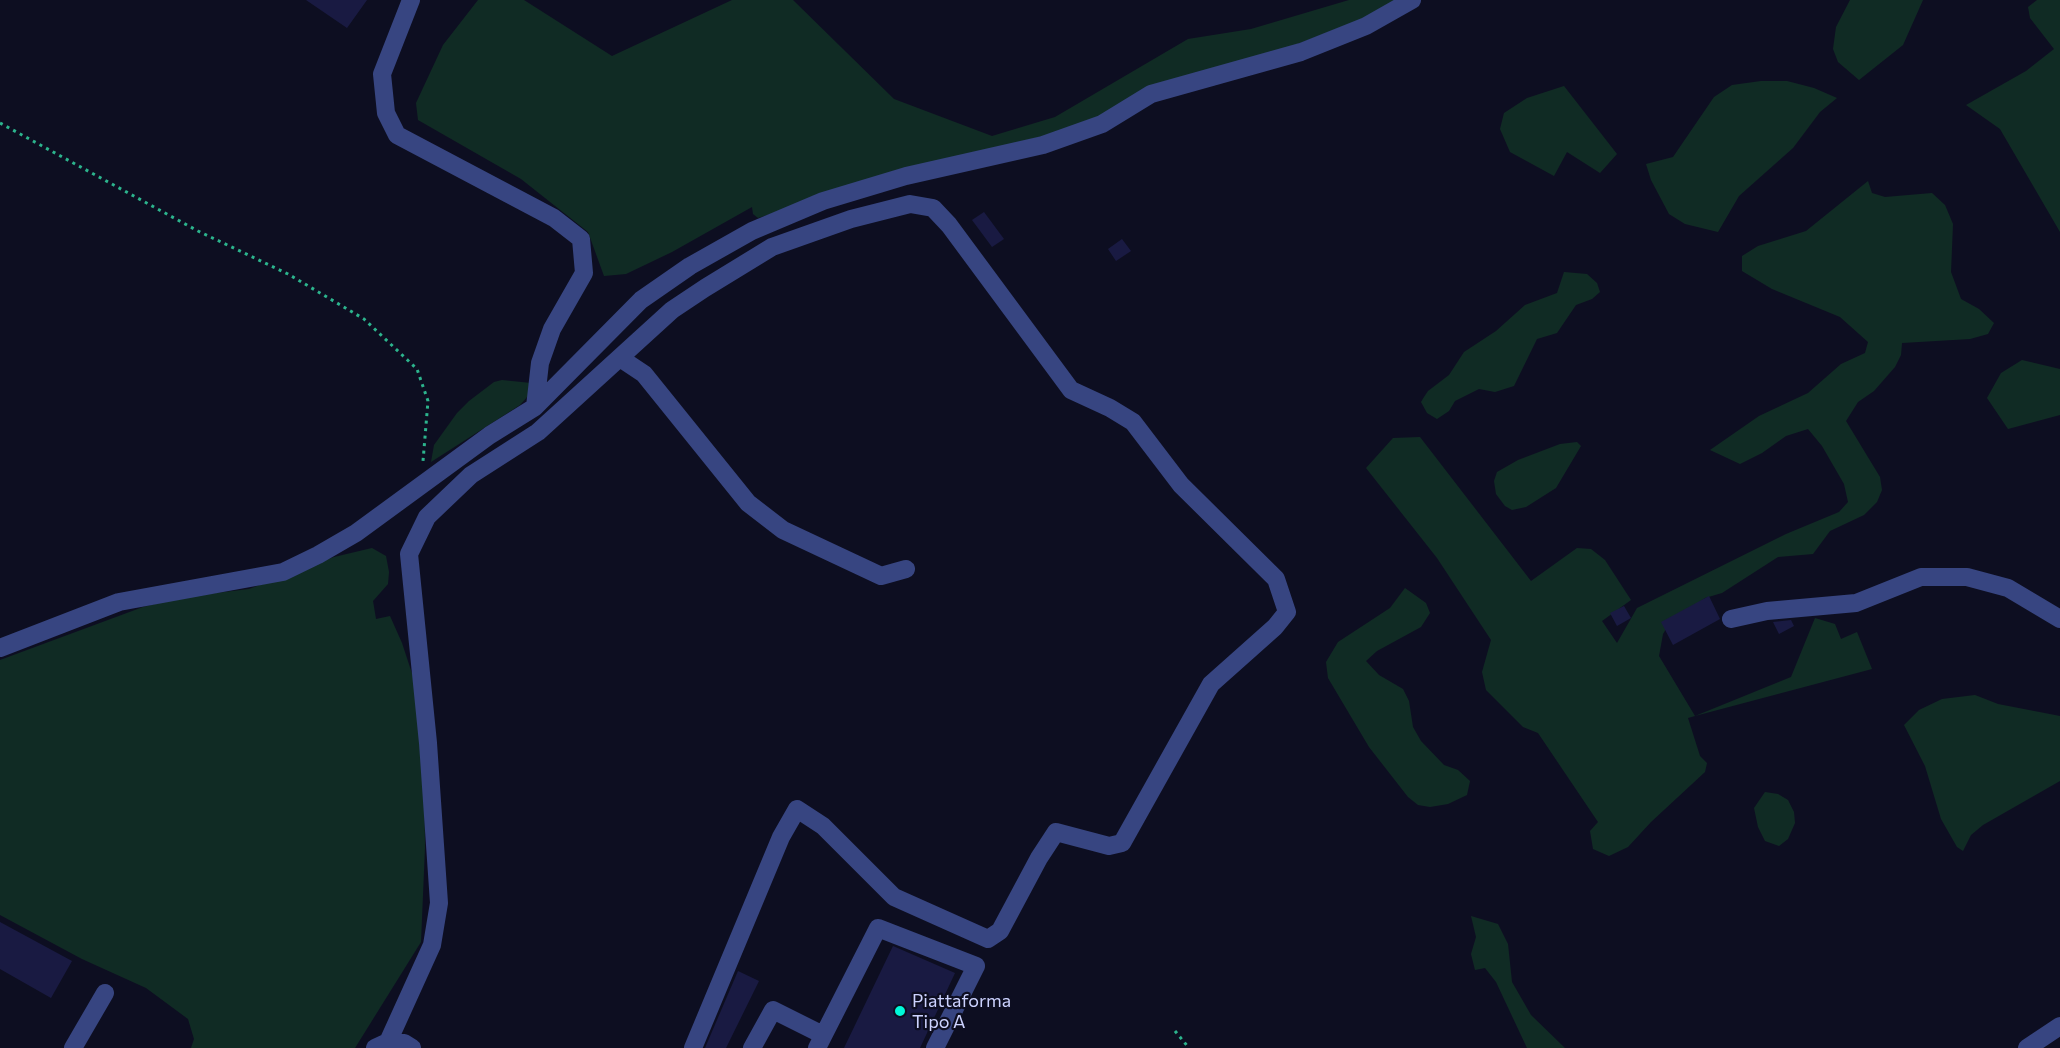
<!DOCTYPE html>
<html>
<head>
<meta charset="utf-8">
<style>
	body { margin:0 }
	canvas { display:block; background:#0d0e21 }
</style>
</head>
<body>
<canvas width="2060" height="1048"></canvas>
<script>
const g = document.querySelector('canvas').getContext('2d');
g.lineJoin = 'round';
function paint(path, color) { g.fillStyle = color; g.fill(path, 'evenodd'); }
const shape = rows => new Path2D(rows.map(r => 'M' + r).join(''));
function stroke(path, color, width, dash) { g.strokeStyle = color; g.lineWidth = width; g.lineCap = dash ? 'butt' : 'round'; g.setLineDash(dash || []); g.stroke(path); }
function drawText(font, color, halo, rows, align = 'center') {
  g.font = font + ' Commissioner,sans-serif'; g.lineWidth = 4.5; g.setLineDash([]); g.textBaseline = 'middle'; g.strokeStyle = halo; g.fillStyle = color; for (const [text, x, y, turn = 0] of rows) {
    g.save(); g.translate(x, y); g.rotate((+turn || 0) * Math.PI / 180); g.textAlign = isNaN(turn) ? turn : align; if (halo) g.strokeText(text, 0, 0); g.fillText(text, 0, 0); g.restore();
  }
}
const green = shape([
	[478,0,524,0,612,56,732,0,793,0,894,99,992,136,1055,117,1188,39,1251,29,1349,0,1399,0,1370,16,1109,117,1064,131,918,167,758,218,753,214,752,207,672,252,626,274,604,276,588,232,521,179,418,120,416,103,443,45],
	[1850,0,1923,0,1903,45,1859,80,1838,62,1833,49,1836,27],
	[2037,0,2060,0,2060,232,2000,129,1966,105,2026,71,2054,49,2030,18,2028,7],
	[1761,81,1787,81,1814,88,1837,98,1820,112,1793,148,1739,196,1718,232,1685,224,1669,214,1651,180,1646,164,1673,157,1714,97,1732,85],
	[1564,86,1617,154,1600,173,1567,152,1554,176,1510,152,1500,129,1504,113,1527,98],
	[1868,181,1872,193,1885,197,1932,193,1945,205,1953,224,1951,272,1961,299,1979,309,1994,323,1988,334,1970,339,1902,343,1901,355,1895,367,1874,391,1858,402,1846,421,1880,477,1882,490,1877,502,1864,515,1830,531,1813,554,1778,557,1722,593,1705,598,1669,624,1663,634,1659,656,1695,716,1791,677,1815,618,1835,624,1841,639,1857,632,1872,669,1695,716,1688,718,1700,756,1707,763,1705,772,1651,822,1628,847,1609,856,1593,849,1590,831,1598,822,1538,733,1523,727,1486,690,1482,672,1491,640,1437,558,1366,468,1393,438,1420,437,1531,581,1577,548,1591,549,1605,560,1631,600,1602,621,1617,643,1637,608,1786,534,1839,512,1848,502,1844,484,1822,446,1808,429,1786,436,1762,453,1740,464,1710,450,1759,416,1808,393,1841,364,1865,353,1868,342,1840,317,1772,289,1742,271,1742,256,1758,246,1806,231],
	[1564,272,1587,274,1597,283,1600,292,1592,299,1576,305,1557,333,1537,339,1514,386,1495,392,1479,389,1455,401,1449,411,1437,419,1427,413,1421,402,1424,397,1428,391,1449,375,1464,352,1496,331,1525,305,1557,293],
	[2022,360,2060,369,2060,415,2008,429,1987,398,2001,373],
	[502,380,531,383,528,396,520,405,431,462,434,445,457,413,469,401,494,382],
	[1577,442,1581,446,1556,488,1526,507,1512,510,1505,506,1496,494,1494,481,1497,472,1518,460,1560,444],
	[372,548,386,556,389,572,388,584,373,601,376,619,390,616,402,643,423,707,425,847,421,942,355,1048,191,1048,194,1039,188,1019,146,988,82,959,0,915,0,660,143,607,183,597,249,589,334,557],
	[1405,588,1426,603,1430,613,1421,627,1377,651,1366,661,1379,675,1403,689,1409,701,1413,727,1421,741,1444,765,1458,770,1470,781,1467,795,1448,804,1430,807,1418,805,1408,797,1369,747,1328,678,1326,662,1338,642,1390,608],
	[1975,695,1998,704,2060,716,2060,781,1983,825,1971,835,1963,851,1957,847,1941,819,1925,766,1904,725,1919,710,1942,699],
	[1765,792,1778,794,1788,800,1794,812,1795,823,1788,839,1779,846,1765,841,1758,827,1754,808],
	[1471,916,1498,924,1508,944,1512,982,1531,1015,1565,1048,1527,1048,1496,982,1485,968,1475,970,1471,954,1476,937]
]);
const building = shape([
	[306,0,367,0,347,28],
	[984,212,1004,239,992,247,972,220],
	[1122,239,1131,251,1116,261,1108,249],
	[1709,596,1720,619,1673,645,1661,622],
	[1624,606,1631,618,1617,626,1610,613],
	[1791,620,1794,626,1779,634,1773,622],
	[0,922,72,961,51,998,0,969],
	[893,946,955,973,920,1048,844,1048],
	[738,971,759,981,726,1048,705,1048]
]);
const path = shape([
	[0,123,198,231,288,274,364,319,417,369,428,401,423,461],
	[1175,1031,1189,1048]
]);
const minor = shape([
	[411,0,382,74,386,113,397,135,554,218,581,239,584,273,552,329,540,363,535,407],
	[620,358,644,374,748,503,783,530,881,576,906,569],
	[1731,619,1767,611,1856,603,1921,577,1967,577,2008,588,2060,619],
	[0,648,119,602,283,572,318,555,356,533,490,435,535,407,641,300,690,266,752,231,823,201,906,176,1043,145,1102,124,1151,94,1301,52,1366,26,1412,0],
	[388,1042,432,945,439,903,428,743,409,554,427,517,471,475,538,432,672,310,705,288,772,247,851,219,910,204,933,208,949,225,1071,390,1110,408,1133,422,1181,485,1276,579,1287,612,1275,627,1211,684,1122,843,1109,846,1056,832,1039,858,1000,931,988,939,894,897,823,826,797,809,781,837,693,1048],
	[73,1048,105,993],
	[375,1048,388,1042,404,1043,412,1048],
	[752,1048,773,1010,823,1035],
	[817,1048,878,928,976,966,935,1048],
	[2027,1048,2060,1026]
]);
const markers = [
	[900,1011,6,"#00f8d9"]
];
const poiNames = [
	["Piattaforma",912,1001],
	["Tipo A",912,1022]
];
paint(green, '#102b24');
paint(building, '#191a42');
stroke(path, '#2cb48d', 3, [3, 4.5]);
stroke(minor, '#374581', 18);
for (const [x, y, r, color] of markers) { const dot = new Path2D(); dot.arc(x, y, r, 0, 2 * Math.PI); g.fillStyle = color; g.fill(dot); stroke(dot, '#0d0e21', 2); }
drawText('18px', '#cdd3ff', '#0d0e21', poiNames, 'left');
</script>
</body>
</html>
